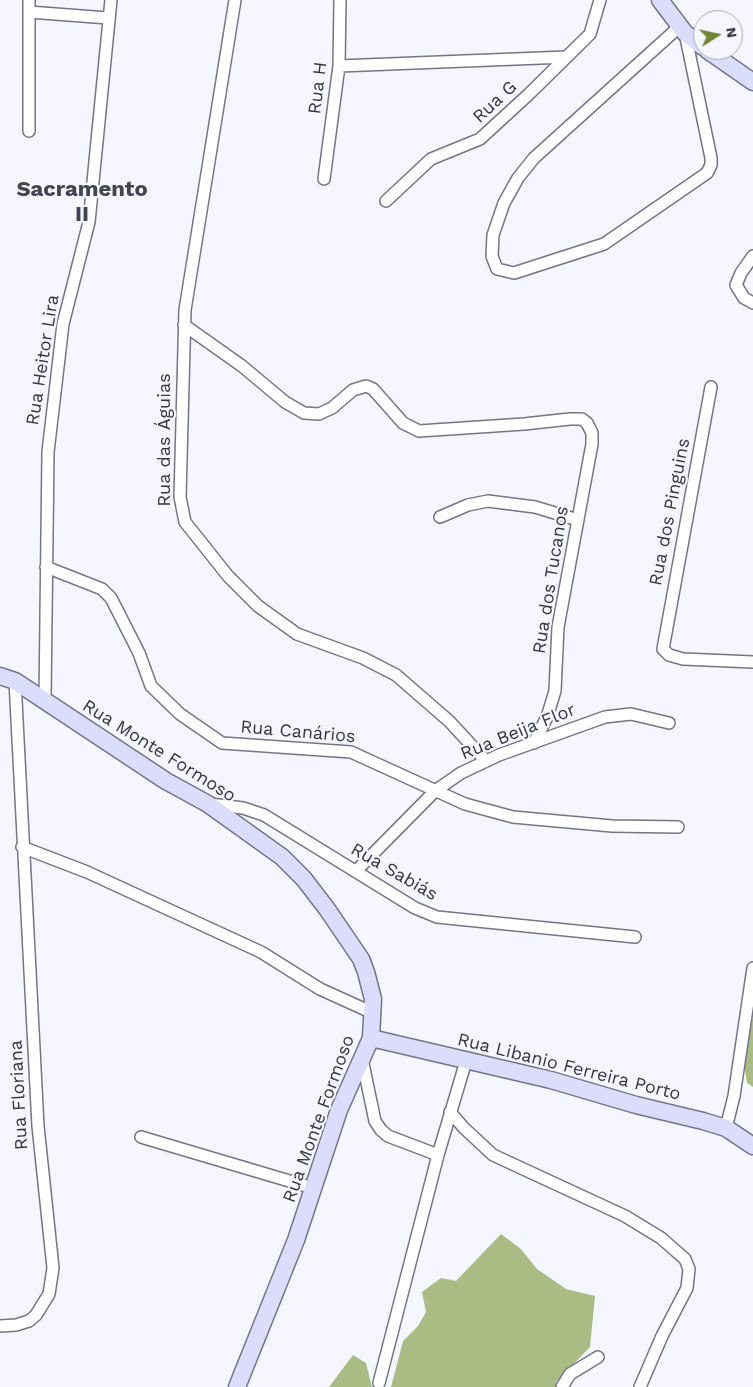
<!DOCTYPE html>
<html>
<head>
<meta charset="utf-8">
<style>
	body { margin:0 }
	#map { position:relative; width:753px; height:1387px; overflow:hidden; background:#f5f6ff; font-family:"Work Sans",sans-serif }
	canvas { display:block }
	.north { position:absolute; left:693px; top:10px; width:50px; height:50px; box-sizing:border-box; background:#f5f6ff; border:1px solid #a8a9b1; border-radius:50%; rotate:80deg; font-size:14px; font-weight:700; line-height:20px; text-align:center; color:#34353d }
	.north::after { content:''; display:block; margin:auto; width:18px; height:22px; background:#718434; clip-path:polygon(50% 0,100% 100%,50% 72%,0 100%) }
</style>
</head>
<body>
<div id="map">
<canvas width="753" height="1387"></canvas>
<div class="north">N</div>
</div>
<script>
const g = document.querySelector('canvas').getContext('2d');
g.lineJoin = 'round';
function paint(path, color) { g.fillStyle = color; g.fill(path, 'evenodd'); }
const shape = rows => new Path2D(rows.map(r => 'M' + r).join(''));
function stroke(path, color, width, dash) { g.strokeStyle = color; g.lineWidth = width; g.lineCap = dash ? 'butt' : 'round'; g.setLineDash(dash || []); g.stroke(path); }
function drawText(font, color, halo, rows, align = 'center') {
  g.font = font + ' "Work Sans",sans-serif'; g.lineWidth = 4.5; g.setLineDash([]); g.textBaseline = 'middle'; g.strokeStyle = halo; g.fillStyle = color; for (const [text, x, y, turn = 0] of rows) {
    g.save(); g.translate(x, y); g.rotate((+turn || 0) * Math.PI / 180); g.textAlign = isNaN(turn) ? turn : align; if (halo) g.strokeText(text, 0, 0); g.fillText(text, 0, 0); g.restore();
  }
}
const forest = shape([
	[753,1017,753,1087,747,1083,742,1051],
	[501,1234,521,1249,537,1269,566,1289,595,1296,590,1347,556,1382,557,1387,391,1387,403,1341,418,1326,426,1312,422,1292,441,1278,456,1281],
	[353,1355,366,1363,372,1387,329,1387]
]);
const street = shape([
	[29,0,29,131],
	[235,0,185,310,180,497,185,522,228,576,258,606,297,634,363,658,396,675,449,721,486,761],
	[29,12,108,18],
	[679,27,534,158,518,178,504,203,493,235,492,256,497,269,514,273,604,244,707,173,711,165,711,158,685,33],
	[339,66,566,57],
	[324,179,339,66,340,0],
	[386,201,431,159,480,139,529,94,590,34,600,0],
	[753,256,741,273,736,285,744,298,753,303],
	[184,325,242,366,285,402,304,413,319,414,332,408,353,390,366,386,373,389,403,423,419,431,524,424,570,419,582,419,587,423,592,433,592,444,558,627,555,691,547,717,534,743],
	[711,387,663,649,669,655,683,659,753,662],
	[440,517,468,505,488,501,535,507,578,520],
	[46,567,102,589,111,598,139,653,151,686,180,714,222,743,351,752,465,804,513,817,612,826,678,827],
	[45,699,48,452,63,324,89,222,111,0],
	[210,804,243,808,264,815,415,908,437,917,635,937],
	[22,847,87,872,261,952,320,989,373,1013],
	[356,871,435,791,461,773,499,755,605,717,631,714,669,723],
	[362,1059,375,1121,381,1130,388,1136,438,1155],
	[450,1112,464,1128,493,1155,625,1216,661,1238,685,1259,689,1269,687,1288,662,1336,640,1387],
	[726,1128,734,1096,753,968],
	[141,1137,313,1188],
	[0,1326,16,1325,29,1321,36,1315,49,1294,53,1268,38,1126,15,681],
	[379,1383,438,1155,466,1061],
	[562,1387,570,1374,598,1357]
]);
const secondary = shape([
	[660,0,685,33,703,47],
	[707,50,753,82],
	[0,676,15,681,166,781,208,804,282,857,304,879,327,909,361,959,366,972,373,999,371,1038,339,1110,296,1240,237,1387],
	[371,1038,551,1080,636,1105,703,1121,726,1128,753,1146]
]);
const streetNames = [
	["Rua H",318,88,-83],
	["Rua G",495,102,-43],
	["Rua Heitor Lira",43,360,-81],
	["Rua das Águias",165,440,-90],
	["Rua dos Pinguins",670,512,-79],
	["Rua dos Tucanos",551,580,-81],
	["Rua Canários",298,732,5],
	["Rua Beija Flor",518,732,-22],
	["Rua Monte Formoso",159,751,32],
	["Rua Sabiás",394,872,30],
	["Rua Libanio Ferreira Porto",569,1067,14],
	["Rua Floriana",19,1095,-93],
	["Rua Monte Formoso",319,1119,-70]
];
const districtNames = [
	["Sacramento",82,190],
	["II",82,215]
];
paint(forest, '#abbb84');
stroke(street, '#747587', 14);
stroke(secondary, '#747587', 19);
stroke(street, '#fff', 11);
stroke(secondary, '#dcdcfc', 16);
drawText('18px', '#34353d', '#f5f6ff', streetNames);
drawText('bold 22px', '#424353', '#f5f6ff', districtNames);
</script>
</body>
</html>
